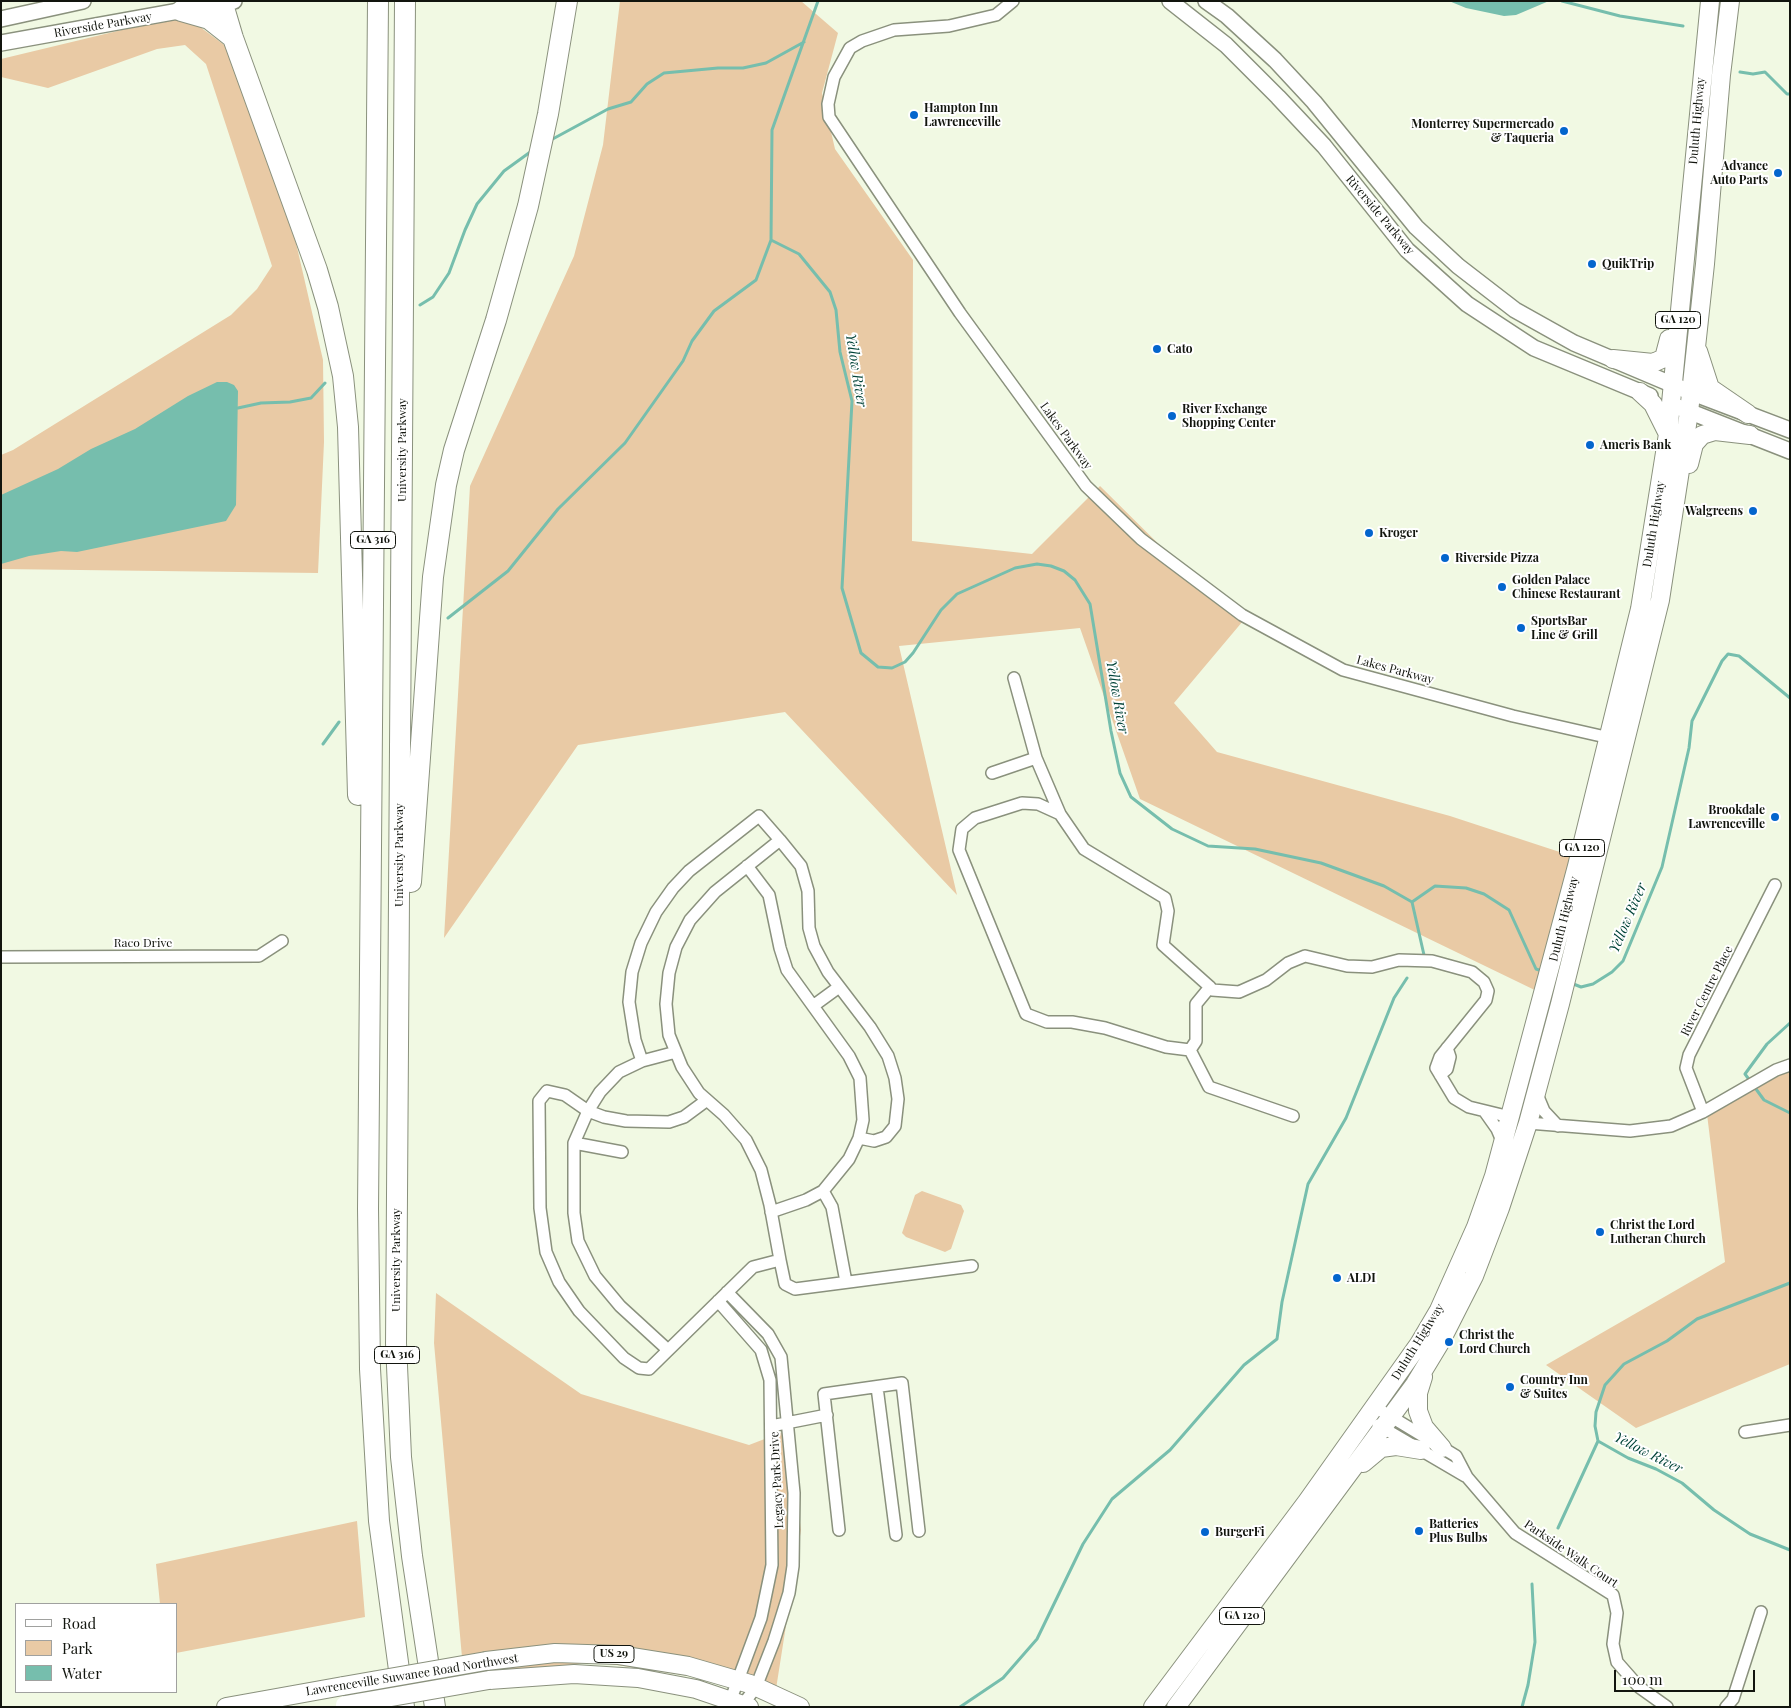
<!DOCTYPE html>
<html>
<head>
<meta charset="utf-8">
<style>
	body { margin:0 }
	#map { position:relative; width:1791px; height:1708px; overflow:hidden; background:#f1f9e3; font-family:"Playfair Display",serif }
	canvas { display:block }
	.frame { position:absolute; inset:0; border:2px solid #12150e; pointer-events:none }
	.legend { position:absolute; left:15px; top:1603px; width:162px; height:90px; box-sizing:border-box; background:#fff; border:1px solid #a0a19f; margin:0; padding:6px 9px; list-style:none; font-size:15px; color:#12150e }
	.legend li { display:flex; align-items:center; gap:10px; height:25px }
	.legend b { width:25px; border:1px solid #a0a19f }
	.scale { position:absolute; left:1614px; top:1670px; width:141px; height:22px; box-sizing:border-box; border:2px solid #12150e; border-top:0; padding-left:6px; font-size:15px; line-height:18px; white-space:nowrap; color:#12150e; -webkit-text-stroke:4px #fff; paint-order:stroke }
</style>
</head>
<body>
<div id="map">
<canvas width="1791" height="1708"></canvas>
<div class="frame"></div>
<ul class="legend">
<li><b style="height:6px;background:#fff"></b>Road</li>
<li><b style="height:14px;background:#e9caa5"></b>Park</li>
<li><b style="height:14px;background:#76bead"></b>Water</li>
</ul>
<div class="scale">100 m</div>
</div>
<script>
const g = document.querySelector('canvas').getContext('2d');
g.lineJoin = 'round';
function paint(path, color) { g.fillStyle = color; g.fill(path, 'evenodd'); }
const shape = rows => new Path2D(rows.map(r => 'M' + r).join(''));
function stroke(path, color, width, dash) { g.strokeStyle = color; g.lineWidth = width; g.lineCap = dash ? 'butt' : 'round'; g.setLineDash(dash || []); g.stroke(path); }
function drawText(font, color, halo, rows, align = 'center') {
  g.font = font + ' "Playfair Display",serif'; g.lineWidth = 4; g.setLineDash([]); g.textBaseline = 'middle'; g.strokeStyle = halo; g.fillStyle = color; for (const [text, x, y, turn = 0] of rows) {
    g.save(); g.translate(x, y); g.rotate((+turn || 0) * Math.PI / 180); g.textAlign = isNaN(turn) ? turn : align; if (halo) g.strokeText(text, 0, 0); g.fillText(text, 0, 0); g.restore();
  }
}
const green = shape([
	[620,1,801,1,838,33,822,93,835,149,913,260,912,541,1032,554,1100,486,1207,592,1248,615,1174,703,1217,752,1450,816,1584,860,1545,995,1140,799,1080,628,899,646,957,895,785,712,578,745,444,938,470,486,574,256,603,145],
	[184,15,227,47,296,243,323,360,324,442,318,573,1,569,1,455,13,450,231,315,257,289,272,266,206,64,185,45,157,49,48,88,1,77,1,59],
	[1790,1070,1790,1364,1636,1428,1546,1365,1725,1262,1707,1114],
	[922,1191,961,1205,964,1211,951,1249,945,1252,906,1237,902,1233,915,1195],
	[436,1293,581,1394,749,1445,788,1430,801,1530,776,1689,590,1661,465,1691,434,1343],
	[357,1521,365,1617,176,1653,176,1604,160,1604,156,1564]
]);
const water = shape([
	[1449,1,1549,1,1516,15,1504,16,1466,8],
	[217,382,227,382,234,385,238,391,236,505,226,521,77,552,61,551,29,556,1,564,1,495,58,469,91,449,135,429,188,396]
]);
const stream = shape([
	[1562,1,1620,16,1683,26],
	[1740,72,1753,74,1765,72,1787,94,1790,94],
	[549,141,608,109,631,102,647,84,664,73,718,68,743,68,766,63,804,42],
	[771,240,799,254,830,292,836,310,840,352,852,401,842,588,861,653,878,667,892,668,905,662,913,653,941,610,957,594,1015,568,1037,564,1051,566,1064,571,1075,580,1090,604,1111,731,1120,773,1131,797,1172,829,1208,846,1255,849,1321,863,1384,886,1412,902],
	[420,305,433,297,449,273,465,230,477,204,504,171,533,150],
	[238,408,261,403,290,402,311,398,325,383],
	[448,618,508,571,558,509,625,443,683,361,692,341,714,311,756,280,771,240,772,130,818,1],
	[323,744,339,722],
	[1412,902,1435,886,1466,888,1484,894,1509,910,1536,969,1542,971],
	[1412,902,1424,955,1422,957],
	[1571,983,1581,987,1593,984,1612,972,1623,961,1662,867,1689,748,1692,721,1722,661,1728,654,1739,656,1790,698],
	[1790,1023,1767,1044,1745,1074,1764,1100,1790,1113],
	[1790,1283,1697,1319,1667,1341,1624,1364,1605,1385,1596,1412,1595,1426,1598,1441,1628,1458,1656,1469,1682,1483,1714,1510,1750,1534,1790,1550],
	[1558,1528,1598,1441],
	[960,1707,1003,1678,1037,1639,1083,1544,1112,1499,1170,1450,1244,1365,1277,1339,1282,1302,1308,1184,1346,1118,1394,998,1407,978],
	[1522,1707,1528,1685,1535,1642,1532,1584]
]);
const street = shape([
	[1013,1,996,15,949,26,894,30,862,41,850,48,834,77,828,104,829,117,960,313,1086,486,1141,539,1242,615,1343,670,1513,716,1610,738],
	[1014,678,1036,758,1060,814],
	[992,773,1036,758],
	[1022,803,1038,804,1060,814,1084,849,1165,898,1168,911,1163,945,1210,987,1196,1004,1196,1041,1190,1050,1166,1047,1105,1028,1072,1022,1047,1022,1026,1014,959,850,962,829,975,818,1022,803],
	[747,866,769,895,780,948,787,970,849,1056,860,1078,863,1120,859,1138],
	[1,957,259,956,282,941],
	[1210,987,1212,990,1239,992,1266,980,1288,963,1305,956,1347,966,1372,967,1399,960,1432,961,1472,972,1484,982,1488,991,1486,1000,1440,1057,1436,1068,1454,1098,1469,1107,1510,1117],
	[813,1006,839,987],
	[1190,1050,1209,1087,1293,1116],
	[676,1052,642,1061,635,1040,629,1002,632,972,641,943,656,912,673,888,689,871,759,816,780,840],
	[642,1061,619,1072,600,1092,588,1111,604,1117,626,1121,669,1122,684,1117,707,1100],
	[1440,1075,1447,1069,1450,1057,1447,1048],
	[1536,1092,1544,1111,1558,1126],
	[1485,1112,1497,1129,1503,1143],
	[1703,1112,1686,1068,1689,1055,1775,885],
	[1528,1123,1630,1131,1671,1126,1703,1112,1776,1070,1790,1065],
	[574,1143,622,1152],
	[823,1191,832,1207,846,1282],
	[780,1260,785,1284,795,1289,972,1266],
	[727,1292,768,1334,781,1357,794,1493,793,1566,789,1593,774,1641,756,1687,741,1707],
	[718,1301,761,1350,770,1380,772,1565,761,1618,728,1707],
	[668,1350,620,1306,595,1276,578,1241,574,1213,574,1143,588,1111,565,1095,547,1091,539,1101,540,1208,546,1252,559,1282,579,1311,624,1358,639,1368,649,1369,753,1267,780,1260,770,1205,761,1170,746,1140,724,1115,699,1093,682,1067,669,1035,666,1004,669,973,676,947,690,920,715,892,780,840,801,866,808,891,809,928,814,946,828,972,870,1027,888,1056,895,1078,898,1099,895,1126,886,1137,874,1141,859,1138,849,1159,823,1191,806,1200,771,1212],
	[877,1387,896,1535],
	[1375,1407,1456,1456,1467,1477,1515,1533,1613,1595,1617,1613,1613,1644,1617,1662,1639,1687,1667,1707],
	[1378,1425,1465,1476],
	[771,1426,827,1415],
	[1745,1432,1790,1425],
	[839,1530,824,1394,902,1383,919,1531],
	[1726,1707,1733,1699,1761,1612]
]);
const secondary = shape([
	[1170,1,1226,45,1278,97,1324,146,1407,250,1467,304,1534,348,1650,396],
	[1206,1,1227,16,1275,60,1314,102,1416,227,1458,266,1515,310,1574,343,1690,392,1790,430],
	[1,19,83,1],
	[1,43,234,1],
	[1678,407,1790,451]
]);
const primary = shape([
	[1698,351,1710,388,1748,414],
	[1613,359,1653,363,1664,358,1669,339],
	[1640,392,1653,404,1667,432],
	[1689,464,1694,444,1702,435,1715,431,1750,435],
	[1423,1377,1418,1393,1418,1411,1424,1427,1442,1448],
	[1363,1463,1381,1448,1396,1446,1421,1450],
	[486,1661,555,1653,619,1655,688,1666,750,1684,800,1707],
	[489,1680,574,1674,638,1678,696,1689,749,1707],
	[226,1707,343,1686],
	[1153,1707,1306,1503,1419,1344,1439,1310,1476,1227,1494,1176,1577,866,1640,609,1668,434,1710,1],
	[1176,1707,1415,1384,1441,1341,1474,1276,1500,1208,1528,1123,1560,1004,1660,600,1689,412,1705,264,1721,75,1730,1]
]);
const highway = shape([
	[222,1,233,38,317,270,328,307,343,376,348,427,358,795],
	[378,1,368,1208,370,1369,379,1521,404,1707],
	[405,1,396,1343,401,1457,412,1556,435,1707],
	[181,11,209,19,233,38],
	[411,882,433,577,446,485,454,450,496,320,528,206,548,114,567,1]
]);
const primaryBridge = shape([
	[343,1686,486,1661],
	[345,1705,489,1680]
]);
const markers = [
	[914,115,5,"#0365cd"],
	[1564,131,5,"#0365cd"],
	[1778,173,5,"#0365cd"],
	[1592,264,5,"#0365cd"],
	[1157,349,5,"#0365cd"],
	[1172,416,5,"#0365cd"],
	[1590,445,5,"#0365cd"],
	[1753,511,5,"#0365cd"],
	[1369,533,5,"#0365cd"],
	[1445,558,5,"#0365cd"],
	[1502,587,5,"#0365cd"],
	[1521,628,5,"#0365cd"],
	[1775,817,5,"#0365cd"],
	[1600,1232,5,"#0365cd"],
	[1337,1278,5,"#0365cd"],
	[1449,1342,5,"#0365cd"],
	[1510,1387,5,"#0365cd"],
	[1419,1531,5,"#0365cd"],
	[1205,1532,5,"#0365cd"]
];
const shields = [
	[1678,320,45],
	[373,540,45],
	[1582,848,45],
	[397,1355,45],
	[1242,1616,45],
	[614,1654,40]
];
const shieldNames = [
	["GA 120",1678,320],
	["GA 316",373,540],
	["GA 120",1582,848],
	["GA 316",397,1355],
	["GA 120",1242,1616],
	["US 29",614,1654]
];
const streetNames = [
	["Riverside Parkway",103,25,-10],
	["Duluth Highway",1697,121,-85],
	["Riverside Parkway",1380,215,50],
	["Lakes Parkway",1066,436,54],
	["University Parkway",402,450,-90],
	["Duluth Highway",1654,524,-81],
	["Lakes Parkway",1395,670,15],
	["University Parkway",399,855,-90],
	["Duluth Highway",1564,919,-76],
	["Raco Drive",143,943],
	["River Centre Place",1707,991,-63],
	["University Parkway",396,1260,-90],
	["Duluth Highway",1418,1342,-58],
	["Legacy Park Drive",777,1480,-93],
	["Parkside Walk Court",1571,1554,34],
	["Lawrenceville Suwanee Road Northwest",412,1675,-9]
];
const poiNames = [
	["Hampton Inn",924,108],
	["Lawrenceville",924,122],
	["Monterrey Supermercado",1554,124,"right"],
	["& Taqueria",1554,138,"right"],
	["Advance",1768,166,"right"],
	["Auto Parts",1768,180,"right"],
	["QuikTrip",1602,264],
	["Cato",1167,349],
	["River Exchange",1182,409],
	["Shopping Center",1182,423],
	["Ameris Bank",1600,445],
	["Walgreens",1743,511,"right"],
	["Kroger",1379,533],
	["Riverside Pizza",1455,558],
	["Golden Palace",1512,580],
	["Chinese Restaurant",1512,594],
	["SportsBar",1531,621],
	["Line & Grill",1531,635],
	["Brookdale",1765,810,"right"],
	["Lawrenceville",1765,824,"right"],
	["Christ the Lord",1610,1225],
	["Lutheran Church",1610,1239],
	["ALDI",1347,1278],
	["Christ the",1459,1335],
	["Lord Church",1459,1349],
	["Country Inn",1520,1380],
	["& Suites",1520,1394],
	["Batteries",1429,1524],
	["Plus Bulbs",1429,1538],
	["BurgerFi",1215,1532]
];
const waterNames = [
	["Yellow River",856,370,81],
	["Yellow River",1117,697,80],
	["Yellow River",1628,918,-67],
	["Yellow River",1648,1453,27]
];
paint(green, '#e9caa5');
paint(water, '#76bead');
stroke(stream, '#76bead', 3);
stroke(street, '#8a917d', 14);
stroke(secondary, '#8a917d', 18);
stroke(primary, '#8a917d', 20);
stroke(highway, '#8a917d', 22);
stroke(street, '#fff', 11);
stroke(secondary, '#fff', 15);
stroke(primary, '#fff', 18);
stroke(highway, '#fff', 20);
stroke(primaryBridge, '#8a917d', 20, []);
stroke(primaryBridge, '#fff', 18);
for (const [x, y, r, color] of markers) { const dot = new Path2D(); dot.arc(x, y, r, 0, 2 * Math.PI); g.fillStyle = color; g.fill(dot); stroke(dot, '#fff', 2); }
for (const [x, y, w] of shields) { const box = new Path2D(); box.roundRect(x - w / 2, y - 8.5, w, 17, 4); g.fillStyle = '#fff'; g.fill(box); stroke(box, '#12150e', 1); }
drawText('bold 11px', '#12150e', null, shieldNames);
drawText('12px', '#12150e', '#fff', streetNames);
drawText('bold 12px', '#12150e', '#fff', poiNames, 'left');
drawText('italic 14px', '#004338', '#fff', waterNames);
</script>
</body>
</html>
